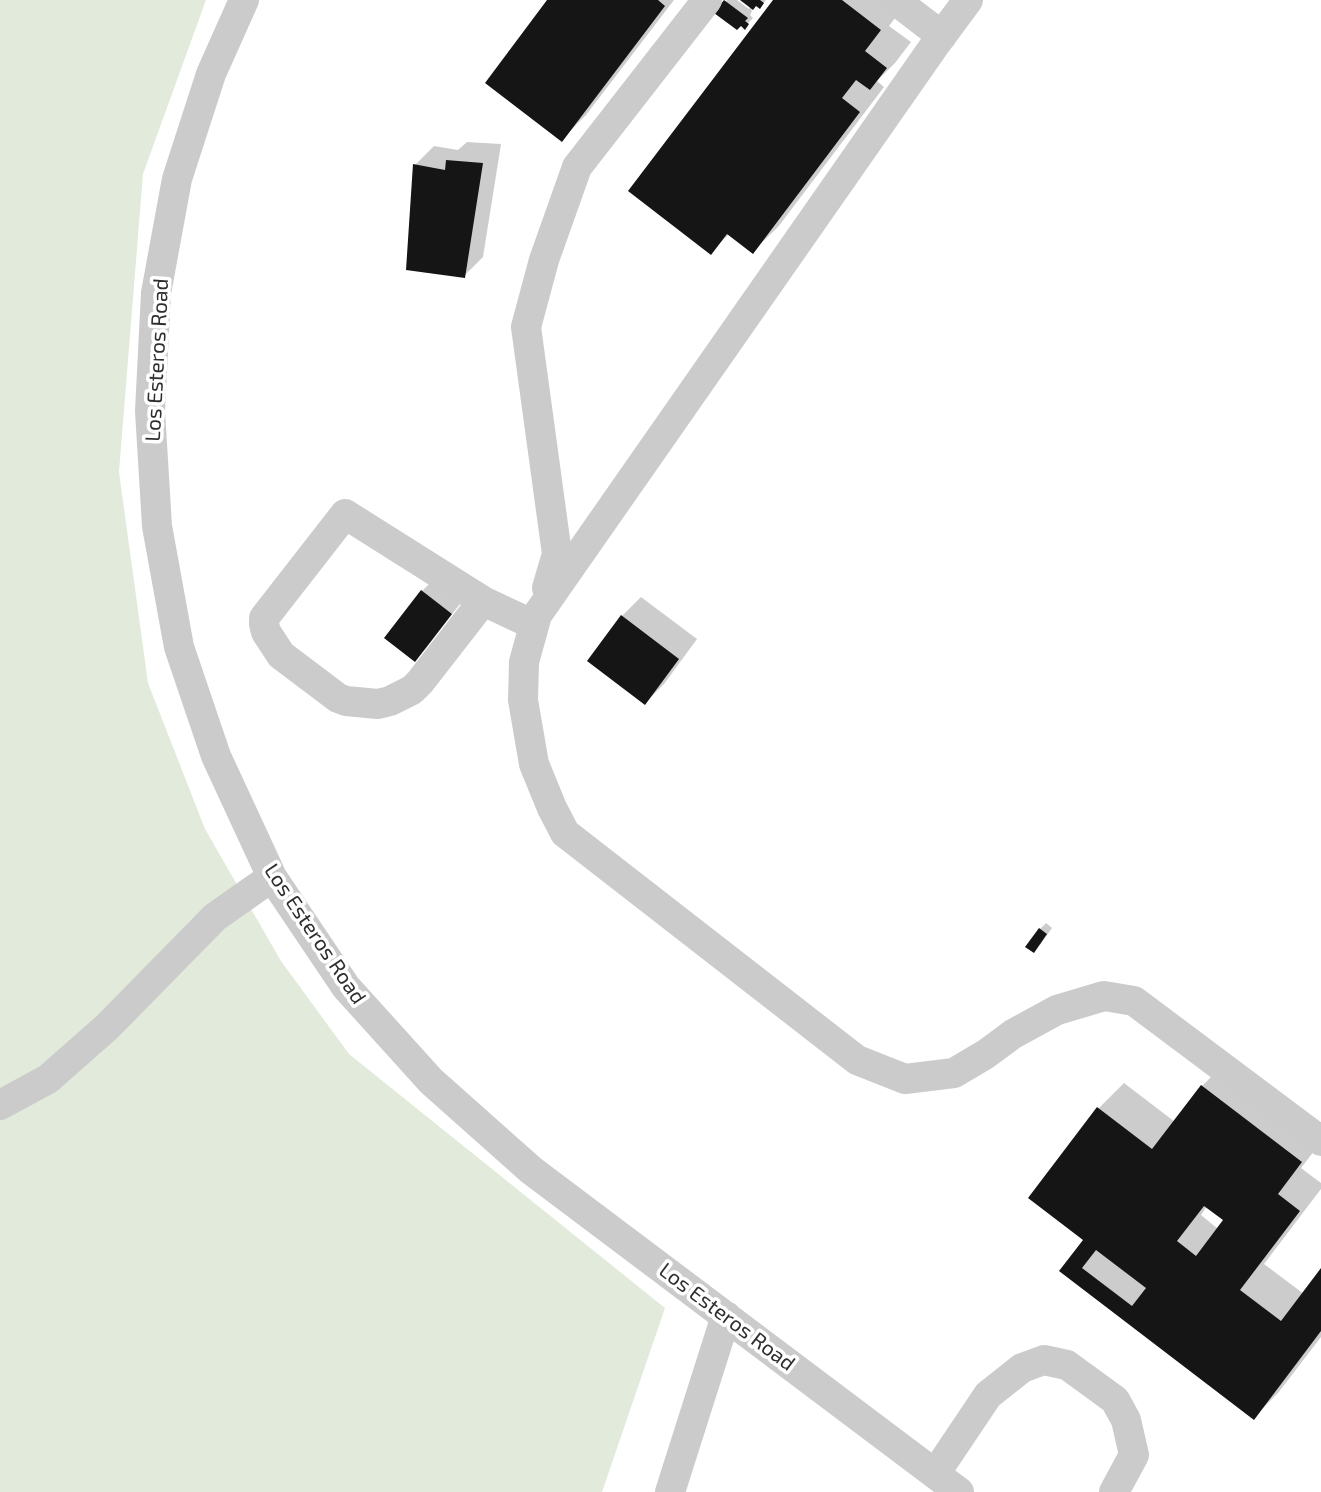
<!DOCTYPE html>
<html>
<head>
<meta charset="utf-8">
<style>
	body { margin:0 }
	canvas { display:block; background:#fff }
</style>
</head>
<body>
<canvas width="1321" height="1492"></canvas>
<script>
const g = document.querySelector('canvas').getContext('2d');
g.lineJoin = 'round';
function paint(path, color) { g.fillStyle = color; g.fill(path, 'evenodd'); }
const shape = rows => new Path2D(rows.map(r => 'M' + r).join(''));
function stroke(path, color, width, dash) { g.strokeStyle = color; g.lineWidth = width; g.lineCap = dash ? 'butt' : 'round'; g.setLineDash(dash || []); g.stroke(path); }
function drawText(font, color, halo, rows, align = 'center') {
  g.font = font + ' "Exo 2",sans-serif'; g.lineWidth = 7; g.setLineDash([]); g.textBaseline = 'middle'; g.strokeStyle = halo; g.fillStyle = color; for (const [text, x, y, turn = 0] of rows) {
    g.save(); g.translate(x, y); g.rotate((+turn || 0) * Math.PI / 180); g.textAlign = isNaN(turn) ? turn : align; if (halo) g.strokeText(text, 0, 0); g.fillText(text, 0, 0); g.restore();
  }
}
const green = shape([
	[0,0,206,0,143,174,119,472,148,683,205,829,281,961,349,1054,665,1308,602,1492,0,1492]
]);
const shadow = shape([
	[549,0,674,0,586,115,561,140],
	[727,0,737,0,749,9,751,6,743,0,766,0,760,7,756,5,751,10,752,11,750,15,753,18,744,27,717,13],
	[775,0,899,0,905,5,889,26,911,42,895,63,877,81,884,87,778,227,753,251,729,234,710,253],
	[467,142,501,144,483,257,464,276,415,165,434,146,458,150],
	[434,579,463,600,427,647,415,659,422,591],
	[641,597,697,639,664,684,645,703,622,616],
	[1046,923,1052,928,1040,945,1040,929],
	[1227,1061,1321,1142,1301,1168,1321,1183,1321,1189,1264,1264,1304,1294,1321,1271,1321,1337,1278,1393,1253,1418,1062,1271,1086,1240,1031,1197,1099,1108,1124,1083,1175,1122,1202,1086],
	[1207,1206,1225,1220,1218,1229,1201,1215]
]);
const building = shape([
	[547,0,658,0,665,6,562,142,485,83],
	[724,0,748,18,745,21,749,24,745,30,741,26,737,30,714,13],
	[740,0,760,0,764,3,760,9,756,6,753,10],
	[773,0,842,0,881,30,865,51,887,68,870,90,856,80,842,98,860,112,753,254,727,234,711,255,628,191],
	[446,160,483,163,465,278,406,270,413,164,445,170],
	[421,590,452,614,415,662,384,638],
	[621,615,679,659,645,705,587,661],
	[1039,928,1047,934,1034,953,1025,947],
	[1201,1085,1302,1162,1278,1194,1300,1211,1240,1290,1281,1321,1321,1268,1321,1331,1254,1420,1059,1271,1083,1240,1028,1198,1097,1107,1152,1149],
	[1204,1206,1223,1220,1196,1256,1177,1241],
	[1096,1250,1146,1288,1132,1306,1082,1268]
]);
const minor = shape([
	[244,0,211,74,177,179,156,293,150,411,157,526,179,647,216,756,272,877,346,987,431,1081,531,1170,959,1492],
	[895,0,942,36],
	[968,0,937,42,537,615,524,662,523,700,534,764,552,808,565,833,857,1060,905,1079,954,1073,986,1054,1013,1034,1057,1010,1104,996,1134,1001,1321,1141],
	[547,588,557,554,526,327,544,260,577,167,707,0],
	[483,601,420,682,412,690,390,701,378,704,346,701,338,698,281,655,266,632,264,624,264,618,345,514,483,601,534,625],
	[0,1105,48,1079,107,1027,215,917,272,877],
	[935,1474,988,1395,1022,1368,1044,1360,1067,1365,1115,1400,1126,1420,1134,1455,1114,1492],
	[670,1492,726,1316]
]);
const streetNames = [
	["Los Esteros Road",157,360,-87],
	["Los Esteros Road",315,934,56],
	["Los Esteros Road",727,1317,37]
];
paint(green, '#e2ebdb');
paint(shadow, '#0003');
paint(building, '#151515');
stroke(minor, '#cbcbcb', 30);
drawText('21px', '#2e2e2e', '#fff', streetNames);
</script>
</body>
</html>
